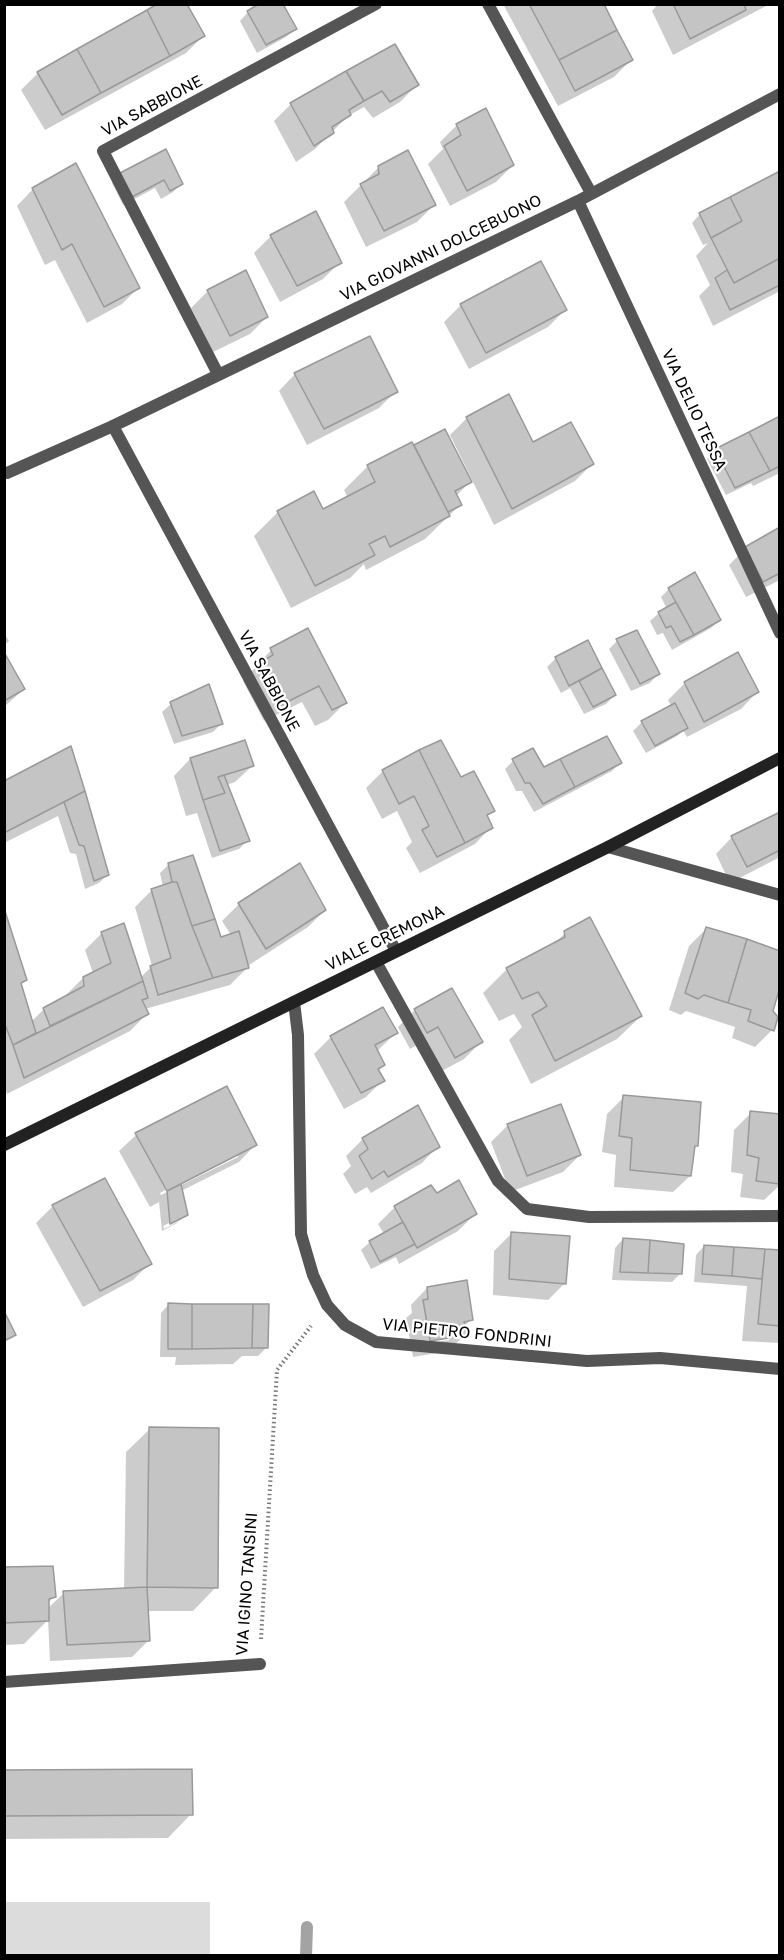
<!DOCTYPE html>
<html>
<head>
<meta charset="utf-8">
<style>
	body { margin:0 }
	#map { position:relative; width:784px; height:1960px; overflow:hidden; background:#fff; font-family:"Golos Text",sans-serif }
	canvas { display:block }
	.frame { position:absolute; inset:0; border:6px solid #000; pointer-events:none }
</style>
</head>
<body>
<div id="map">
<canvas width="784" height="1960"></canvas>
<div class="frame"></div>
</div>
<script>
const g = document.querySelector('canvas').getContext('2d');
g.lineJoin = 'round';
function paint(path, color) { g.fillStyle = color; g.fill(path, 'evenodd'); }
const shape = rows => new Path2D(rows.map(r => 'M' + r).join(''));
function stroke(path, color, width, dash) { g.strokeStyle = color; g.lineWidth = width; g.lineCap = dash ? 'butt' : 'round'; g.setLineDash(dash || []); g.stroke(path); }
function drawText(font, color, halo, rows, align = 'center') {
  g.font = font + ' "Golos Text",sans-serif'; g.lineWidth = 4.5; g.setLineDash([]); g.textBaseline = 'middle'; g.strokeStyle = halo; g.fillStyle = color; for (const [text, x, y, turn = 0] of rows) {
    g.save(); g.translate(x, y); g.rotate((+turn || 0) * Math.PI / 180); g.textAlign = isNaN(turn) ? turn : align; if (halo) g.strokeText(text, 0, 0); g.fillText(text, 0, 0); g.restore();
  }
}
const green = shape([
	[4,1902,210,1902,210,1955,5,1955]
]);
const shadow = shape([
	[503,4,602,4,631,60,614,77,558,106],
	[658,4,770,4,673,55,652,11],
	[248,12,295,29,286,37,257,53,240,21],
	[203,36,186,53,45,130,21,90,38,73],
	[417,85,400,102,373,118,364,107,348,116,315,149,296,162,274,121,291,104],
	[457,125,513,165,496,182,450,206,428,164,443,149,440,142],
	[165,151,182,183,173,192,161,199,155,188,123,205,112,183,121,174],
	[379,167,434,205,417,222,366,247,344,202],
	[780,172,780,291,713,326,699,296,710,285,696,256,708,243,703,245,692,223,700,214],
	[33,189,139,287,122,304,87,323,55,260,45,265,17,206],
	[271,236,340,262,323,279,280,302,254,253],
	[208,291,267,317,250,334,213,352,191,308],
	[461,305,565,310,548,327,469,369,444,322],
	[295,374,396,391,379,408,307,445,279,391],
	[467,418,592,464,575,481,494,525,450,435],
	[780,418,780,473,753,486,751,483,726,495,707,459,716,450],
	[444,431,470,482,456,496,460,505,425,539,366,570,364,564,350,578,291,608,254,536,278,512,313,494,323,511,348,498,344,490,367,467,411,444,413,448],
	[780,529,780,580,746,597,729,565,746,548],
	[669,589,720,620,711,628,672,650,663,633,657,635,650,621,659,613,667,609,661,597],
	[4,633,9,641,4,645],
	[617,641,658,674,650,683,631,691,609,649],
	[587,642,615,695,606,704,584,714,570,688,561,693,547,667,556,658],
	[271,650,345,703,328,720,315,726,302,702,264,721,243,681],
	[4,655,24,689,4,707],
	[685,683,757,692,741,709,687,737,683,730,677,736,646,753,633,731,642,722,671,706,668,700],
	[171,704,222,723,213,732,174,744,162,712],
	[244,742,252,766,235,782,226,785,248,840,239,849,212,858,197,813,186,816,174,776,190,759],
	[440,742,460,779,493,811,486,817,491,827,475,844,420,873,406,848,412,842,397,811,382,819,366,788,382,772],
	[513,761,544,769,620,763,612,771,534,812,522,791,516,791,505,769],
	[4,782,83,792,107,875,99,883,85,889,76,854,70,853,58,816,4,843],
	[780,814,780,857,730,883,716,854,732,837],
	[169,864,220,939,231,935,222,921,239,904,325,910,308,927,249,965,245,958,247,968,230,985,145,1009,147,1014,130,1031,7,1094,4,1086,4,913,25,980,20,985,31,1022,43,1010,67,997,66,995,83,978,93,973,85,950,102,933,140,978,152,966,135,907,152,890,163,887,160,873],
	[706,929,771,1012,772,1030,755,1047,732,1038,735,1027,686,1011,681,1015,669,1010,689,946],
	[565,933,641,1016,617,1039,531,1084,509,1040,522,1027,514,1014,499,1021,483,993,507,969,552,946],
	[383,1009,397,1032,377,1051,384,1065,378,1071,383,1080,366,1097,344,1109,314,1054,331,1037],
	[415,1010,481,1042,464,1059,438,1073,420,1043,410,1049,398,1027],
	[624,1097,697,1145,693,1149,690,1176,673,1192,614,1187,616,1155,602,1152,607,1114],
	[751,1113,780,1116,780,1185,764,1200,740,1197,743,1174,731,1172,734,1130],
	[508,1125,580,1155,563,1172,510,1192,491,1142],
	[136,1135,255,1145,239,1162,181,1191,186,1214,177,1223,162,1231,159,1202,150,1207,119,1151],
	[238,1153,238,1157,161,1195,160,1193],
	[179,1218,179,1221,164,1229,163,1226],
	[363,1139,438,1146,422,1163,371,1193,367,1187,355,1194,343,1174,351,1166,346,1156],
	[436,1195,475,1214,458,1231,399,1264,396,1257,371,1269,361,1250,370,1242,384,1234,378,1224,395,1207],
	[53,1206,150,1263,133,1280,83,1307,36,1223],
	[511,1234,565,1283,548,1300,493,1295,494,1251],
	[623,1239,680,1274,672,1282,612,1280,615,1248],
	[704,1246,780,1252,780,1343,742,1341,747,1286,694,1282,696,1255],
	[427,1288,471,1319,464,1327,465,1334,449,1351,413,1357,406,1318,412,1313,411,1305],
	[452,1336,449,1340,423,1344,422,1341],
	[169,1304,267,1347,258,1356,242,1356,233,1364,175,1365,176,1357,160,1357,161,1313],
	[150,1429,216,1587,193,1611,147,1611,149,1640,132,1657,50,1661,48,1620,24,1644,4,1645,4,1568,54,1597,47,1604,47,1609,64,1593,124,1590,126,1452],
	[4,1772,191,1814,168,1838,4,1839]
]);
const stream = shape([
	[306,1956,307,1927]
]);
const building = shape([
	[157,4,187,4,205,36,170,56,147,10,157,4],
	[259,4,283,4,297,29,266,45,247,11,259,4],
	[529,4,604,4,617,30,559,60,529,4],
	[673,4,744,4,746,10,690,39,673,4],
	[147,10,170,56,101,93,77,49,147,10],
	[617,30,633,60,575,91,559,60,617,30],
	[395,44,419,85,390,102,382,91,364,101,346,71,395,44],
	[77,49,101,93,62,115,37,72,77,49],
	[346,71,364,101,349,110,351,115,332,127,334,133,314,146,290,103,346,71],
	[486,108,514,165,467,191,444,146,461,135,456,124,486,108],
	[166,149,183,184,170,191,164,180,132,197,120,173,166,149],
	[408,150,436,205,384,231,360,184,379,174,378,166,408,150],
	[76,163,140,288,104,307,72,244,62,250,32,188,76,163],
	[780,171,780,258,734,283,711,238,742,221,730,197,780,171],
	[730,197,742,221,711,238,699,213,730,197],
	[316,211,342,263,297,286,270,235,316,211],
	[780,258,780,285,730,310,715,278,727,270,734,283,780,258],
	[541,261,567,310,486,353,460,304,541,261],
	[246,270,268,317,230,336,207,290,246,270],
	[370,336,398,392,324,429,294,373,370,336],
	[509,394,533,442,571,422,594,464,512,509,466,417,509,394],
	[780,416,780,466,770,471,749,432,780,416],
	[445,429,472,482,455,491,462,505,448,512,414,445,445,429],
	[749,432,770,471,735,488,715,449,749,432],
	[412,442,450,516,390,547,385,536,369,544,375,555,315,586,277,511,314,491,323,509,375,482,367,465,412,442],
	[780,527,780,573,763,582,745,547,780,527],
	[695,572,721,620,694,635,668,588,695,572],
	[676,602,694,635,680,642,671,626,666,628,658,612,676,602],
	[308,628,347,703,332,710,319,686,281,705,259,663,273,655,270,648,308,628],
	[637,630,660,674,640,684,616,639,637,630],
	[588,640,602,668,569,686,555,657,588,640],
	[4,652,25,689,4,701,5,683,4,652],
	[738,652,759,692,704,722,684,682,738,652],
	[602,668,616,695,593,707,579,681,602,668],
	[209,684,223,724,182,736,170,702,209,684],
	[675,703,688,728,655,746,641,721,675,703],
	[607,736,622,763,575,787,560,759,607,736],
	[245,740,254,766,218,777,225,793,203,800,190,758,245,740],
	[441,740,461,777,474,771,495,811,487,815,493,828,465,843,419,750,441,740],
	[71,746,85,791,4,833,4,781,71,746],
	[533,748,544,767,560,759,575,787,543,804,530,783,525,783,512,759,533,748],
	[419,750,465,843,437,857,422,830,429,826,414,796,399,804,382,770,419,750],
	[224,775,250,841,220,851,203,800,225,793,218,777,224,775],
	[85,791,109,875,94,881,84,846,79,845,64,802,85,791],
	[780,812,780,850,747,867,731,836,780,812],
	[193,855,215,919,192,926,177,882,172,882,168,863,193,855],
	[300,863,326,910,266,949,238,903,300,863],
	[172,882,177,882,192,926,213,978,158,995,150,966,171,958,151,889,172,882],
	[4,908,27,980,21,983,36,1033,13,1045,4,1022,4,908],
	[590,917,642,1016,555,1061,532,1015,547,1006,538,992,522,999,506,968,565,937,564,931,590,917],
	[215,919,221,937,239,931,249,968,213,978,192,926,215,919],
	[124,923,143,981,50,1026,43,1008,84,986,83,977,111,963,101,932,124,923],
	[706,927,747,939,728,1003,704,995,698,999,685,993,706,927],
	[747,939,780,951,780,987,773,1011,778,1017,774,1031,748,1021,751,1010,728,1003,747,939],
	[143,981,148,998,142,1000,149,1014,24,1078,13,1045,143,981],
	[452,988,483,1042,455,1058,438,1027,427,1033,414,1009,452,988],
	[383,1007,398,1033,375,1045,385,1065,378,1069,385,1081,361,1093,330,1036,383,1007],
	[227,1086,257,1145,167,1191,135,1133,227,1086],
	[623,1095,701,1102,698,1146,695,1146,691,1176,630,1170,632,1138,619,1136,623,1095],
	[561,1104,581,1155,527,1176,507,1124,561,1104],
	[418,1105,440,1147,388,1177,384,1171,372,1179,359,1156,368,1149,362,1138,418,1105],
	[750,1111,780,1114,780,1184,756,1181,759,1158,747,1155,750,1111],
	[105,1178,152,1264,100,1291,52,1205,105,1178],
	[459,1180,477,1214,417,1248,394,1206,431,1185,437,1193,459,1180],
	[181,1184,188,1215,170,1224,167,1191,181,1184],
	[403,1222,415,1244,380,1262,369,1241,403,1222],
	[511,1232,570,1236,566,1284,509,1279,511,1232],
	[623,1238,650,1240,648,1273,620,1272,623,1238],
	[650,1240,684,1244,682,1274,648,1273,650,1240],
	[704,1245,734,1247,732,1276,702,1274,704,1245],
	[734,1247,765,1249,762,1279,732,1276,734,1247],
	[765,1249,780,1250,780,1326,758,1324,765,1249],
	[467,1280,473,1320,464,1322,467,1335,430,1341,423,1300,428,1299,427,1287,467,1280],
	[168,1303,192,1304,192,1349,168,1349,168,1303],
	[192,1304,253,1304,252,1348,192,1349,192,1304],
	[253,1304,269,1304,268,1348,252,1348,253,1304],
	[4,1311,16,1335,4,1341,4,1311],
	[149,1427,219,1428,218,1588,147,1587,149,1427],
	[53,1566,56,1597,49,1599,49,1621,4,1623,4,1567,53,1566],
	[147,1587,150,1641,67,1645,63,1591,147,1587],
	[192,1769,193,1815,4,1816,4,1770,192,1769]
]);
const path = shape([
	[261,1639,277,1370,311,1326]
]);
const service = shape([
	[7,473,113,426]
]);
const minor = shape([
	[488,4,591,193],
	[578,201,780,633],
	[218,374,103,151,376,4],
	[608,847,780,895],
	[396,951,113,426,578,201,780,94],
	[376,962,498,1181,527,1209,589,1217,780,1216],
	[294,1002,298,1035,301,1234,313,1275,327,1305,345,1325,376,1342,587,1361,660,1358,780,1369],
	[4,1682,260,1664]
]);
const secondary = shape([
	[4,1145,608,847,780,758]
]);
const streetNames = [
	["VIA SABBIONE",152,106,-28],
	["VIA GIOVANNI DOLCEBUONO",441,248,-26],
	["VIA DELIO TESSA",694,410,65],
	["VIA SABBIONE",269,681,62],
	["VIALE CREMONA",385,938,-26],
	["VIA PIETRO FONDRINI",467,1333,6],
	["VIA IGINO TANSINI",247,1584,-86]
];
paint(green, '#dcdcdc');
paint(shadow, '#0003');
stroke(stream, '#a3a3a3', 12);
paint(building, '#c4c4c4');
stroke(building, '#999', 1.5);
stroke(path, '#777', 4, [1.5, 3]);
stroke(service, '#555', 12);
stroke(minor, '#555', 12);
stroke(secondary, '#222', 12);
drawText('16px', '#000', '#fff', streetNames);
</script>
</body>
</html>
